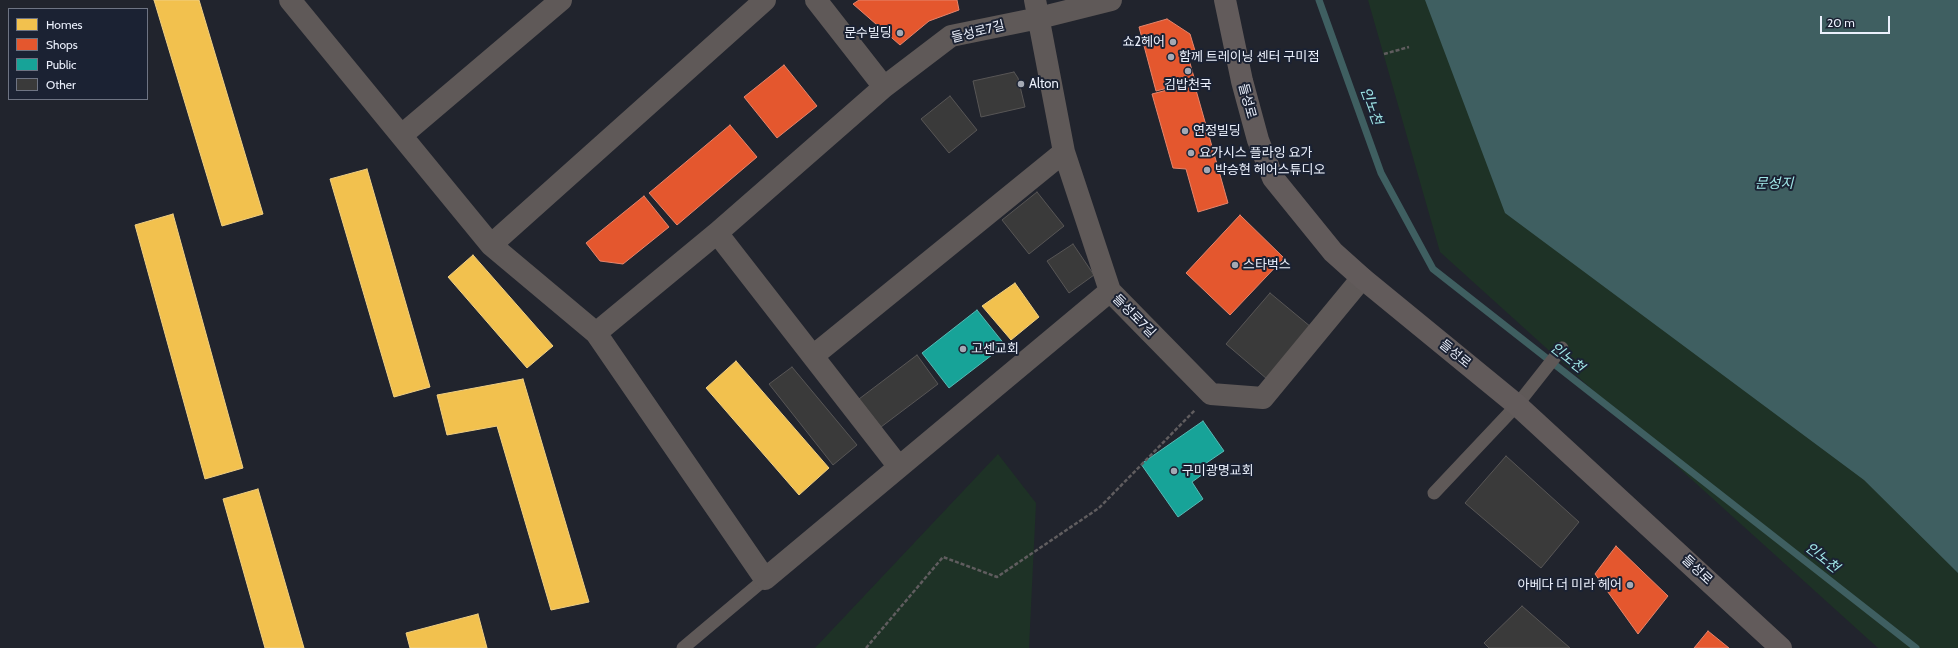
<!DOCTYPE html>
<html>
<head>
<meta charset="utf-8">
<style>
	body { margin:0 }
	#map { position:relative; width:1958px; height:648px; overflow:hidden; background:#21242d; font-family:Cabin,sans-serif }
	canvas { display:block }
	.legend { position:absolute; left:8px; top:8px; width:140px; height:92px; box-sizing:border-box; background:#1b2233; border:1px solid #6e7483; margin:0; padding:5px 7px; list-style:none; font-size:12px; color:#ebf0fc }
	.legend li { display:flex; align-items:center; gap:8px; height:20px }
	.legend b { width:20px; border:1px solid #6e7483 }
	.scale { position:absolute; left:1820px; top:16px; width:70px; height:18px; box-sizing:border-box; border:2px solid #ebf0fc; border-top:0; padding-left:5px; font-size:12px; line-height:14px; white-space:nowrap; color:#ebf0fc; -webkit-text-stroke:3px #1b2233; paint-order:stroke }
</style>
</head>
<body>
<div id="map">
<canvas width="1958" height="648"></canvas>
<ul class="legend">
<li><b style="height:11px;background:#f2c14e"></b>Homes</li>
<li><b style="height:11px;background:#e4572e"></b>Shops</li>
<li><b style="height:11px;background:#17a398"></b>Public</li>
<li><b style="height:11px;background:#3a3a3a"></b>Other</li>
</ul>
<div class="scale">20 m</div>
</div>
<script>
const g = document.querySelector('canvas').getContext('2d');
g.lineJoin = 'round';
function paint(path, color) { g.fillStyle = color; g.fill(path, 'evenodd'); }
const shape = rows => new Path2D(rows.map(r => 'M' + r).join(''));
function stroke(path, color, width, dash) { g.strokeStyle = color; g.lineWidth = width; g.lineCap = dash ? 'butt' : 'round'; g.setLineDash(dash || []); g.stroke(path); }
function drawText(font, color, halo, rows, align = 'center') {
  g.font = font + ' Cabin,"Noto Sans KR",sans-serif'; g.lineWidth = 4; g.setLineDash([]); g.textBaseline = 'middle'; g.strokeStyle = halo; g.fillStyle = color; for (const [text, x, y, turn = 0] of rows) {
    g.save(); g.translate(x, y); g.rotate((+turn || 0) * Math.PI / 180); g.textAlign = isNaN(turn) ? turn : align; if (halo) g.strokeText(text, 0, 0); g.fillText(text, 0, 0); g.restore();
  }
}
const green = shape([
	[1368,0,1958,0,1958,648,1878,648,1440,252],
	[998,454,1036,503,1029,648,815,648]
]);
const water = shape([
	[1425,0,1958,0,1958,573,1864,480,1505,213]
]);
const homes = shape([
	[154,0,199,0,263,214,222,226,154,0],
	[367,169,430,387,394,397,330,179,367,169],
	[173,214,243,468,205,479,135,225,173,214],
	[473,255,553,346,527,368,448,277,473,255],
	[1015,283,1039,317,1011,340,982,306,1015,283],
	[736,361,829,468,799,495,706,388,736,361],
	[523,379,589,602,551,610,497,426,447,435,437,395,523,379],
	[258,489,304,648,265,648,223,499,258,489],
	[478,614,487,648,410,648,406,633,478,614]
]);
const shops = shape([
	[859,0,957,0,959,10,929,21,900,45,853,4,859,0],
	[1167,19,1190,34,1196,54,1188,56,1195,81,1156,91,1139,27,1167,19],
	[784,65,817,106,777,138,744,97,784,65],
	[1194,83,1228,203,1198,212,1186,169,1173,168,1152,94,1194,83],
	[730,125,757,157,677,225,649,193,730,125],
	[644,196,669,227,623,264,600,261,586,243,644,196],
	[1240,215,1284,258,1230,315,1186,273,1240,215],
	[1616,546,1668,596,1638,634,1595,574,1616,546],
	[1708,631,1729,648,1694,648,1708,631]
]);
const public = shape([
	[977,310,1005,345,949,388,922,353,977,310],
	[1203,421,1224,451,1199,468,1203,474,1192,482,1203,499,1178,517,1141,464,1203,421]
]);
const stream = shape([
	[1319,0,1381,173,1433,269,1916,648]
]);
const building = shape([
	[1014,72,1018,78,1025,107,981,117,973,81,1014,72],
	[950,96,977,130,949,153,921,119,950,96],
	[1037,192,1064,226,1029,254,1002,220,1037,192],
	[1073,244,1094,275,1069,293,1047,261,1073,244],
	[1270,293,1317,332,1274,385,1226,344,1270,293],
	[917,355,938,384,881,427,859,399,917,355],
	[792,367,857,445,833,465,769,384,792,367],
	[1506,456,1579,522,1541,568,1465,503,1506,456],
	[1522,606,1570,648,1489,648,1484,643,1522,606]
]);
const path = shape([
	[1384,54,1409,47],
	[866,648,943,557,997,577,1099,508,1195,410]
]);
const lane = shape([
	[1434,493,1517,405,1562,348],
	[683,648,765,579]
]);
const street = shape([
	[290,0,491,245,596,333,765,579,1110,291],
	[816,0,884,87],
	[1035,0,1064,152,1110,291,1211,394,1263,398,1362,278],
	[402,135,561,0],
	[717,233,899,467],
	[491,245,765,0],
	[596,333,717,233,884,87,951,36,1039,18,1111,0],
	[813,356,1064,152]
]);
const secondary = shape([
	[1225,0,1242,81,1258,140,1273,178,1333,252,1362,278,1517,405,1781,648]
]);
const markers = [
	[900,33,4,"#a4a9b4"],
	[1173,42,4,"#a4a9b4"],
	[1171,57,4,"#a4a9b4"],
	[1188,71,4,"#a4a9b4"],
	[1021,84,4,"#a4a9b4"],
	[1185,131,4,"#a4a9b4"],
	[1191,153,4,"#a4a9b4"],
	[1207,170,4,"#a4a9b4"],
	[1235,265,4,"#a4a9b4"],
	[963,349,4,"#a4a9b4"],
	[1174,471,4,"#a4a9b4"],
	[1630,585,4,"#a4a9b4"]
];
const streetNames = [
	["들성로7길",978,32,-14],
	["들성로",1247,101,75],
	["들성로7길",1134,316,45],
	["들성로",1455,354,39],
	["들성로",1697,570,43]
];
const poiNames = [
	["문수빌딩",892,33,"right"],
	["쇼2헤어",1165,42,"right"],
	["함께 트레이닝 센터 구미점",1179,57],
	["Alton",1029,84],
	["김밥천국",1188,85,"center"],
	["연정빌딩",1193,131],
	["요가시스 플라잉 요가",1199,153],
	["박승현 헤어스튜디오",1215,170],
	["스타벅스",1243,265],
	["고센교회",971,349],
	["구미광명교회",1182,471],
	["아베다 더 미라 헤어",1622,585,"right"]
];
const waterNames = [
	["인노천",1371,106,70],
	["문성지",1774,184],
	["인노천",1567,358,38],
	["인노천",1822,558,38]
];
paint(green, '#1e3226');
paint(water, '#3f5f61');
paint(homes, '#f2c14e');
stroke(homes, '#f0cf82', 1);
paint(shops, '#e4572e');
stroke(shops, '#e6856c', 1);
paint(public, '#17a398');
stroke(public, '#57bab6', 1);
stroke(stream, '#3f5f61', 7);
paint(building, '#3a3a3a');
stroke(building, '#585656', 1);
stroke(path, '#605d5f', 2.5, [4, 2]);
stroke(lane, '#5f5958', 13);
stroke(street, '#5f5958', 22);
stroke(secondary, '#625b5b', 22);
for (const [x, y, r, color] of markers) { const dot = new Path2D(); dot.arc(x, y, r, 0, 2 * Math.PI); g.fillStyle = color; g.fill(dot); stroke(dot, '#1b2233', 1.5); }
drawText('13px', '#ebf0fc', '#1b2233', streetNames);
drawText('13px', '#ebf0fc', '#1b2233', poiNames, 'left');
drawText('italic 14px', '#a0e7e8', '#1b2233', waterNames);
</script>
</body>
</html>
